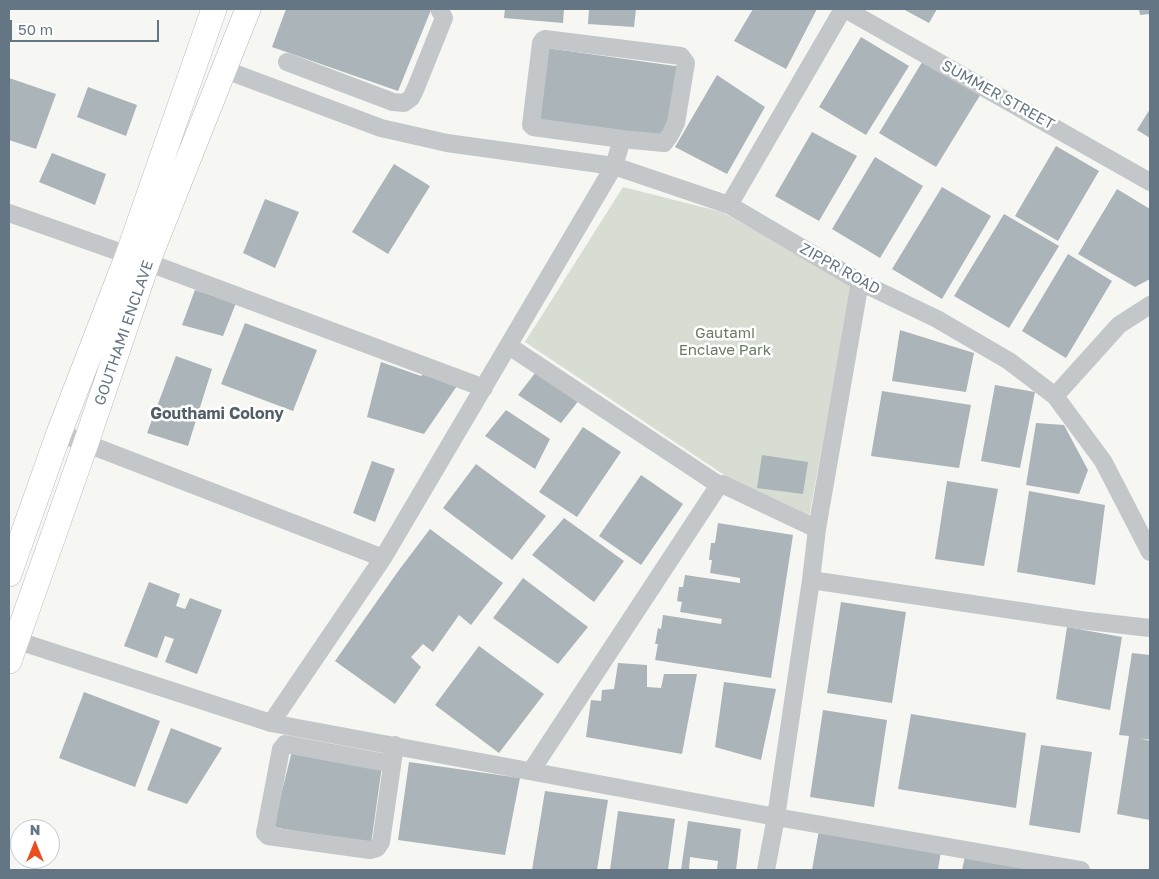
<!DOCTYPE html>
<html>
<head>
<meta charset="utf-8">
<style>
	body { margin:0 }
	#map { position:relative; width:1159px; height:879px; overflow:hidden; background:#f6f6f2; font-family:"Golos Text",sans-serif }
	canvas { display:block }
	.frame { position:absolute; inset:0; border:10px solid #647684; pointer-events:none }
	.north { position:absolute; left:10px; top:819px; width:50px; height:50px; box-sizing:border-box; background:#fff; border:1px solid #c1c8ce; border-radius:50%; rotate:0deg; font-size:14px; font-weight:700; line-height:20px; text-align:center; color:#647684 }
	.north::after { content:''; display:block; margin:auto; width:18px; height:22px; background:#ea4e1e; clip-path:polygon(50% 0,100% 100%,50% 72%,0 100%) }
	.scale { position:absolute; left:10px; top:20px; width:149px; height:22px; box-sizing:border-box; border:2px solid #647684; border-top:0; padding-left:6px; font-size:15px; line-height:18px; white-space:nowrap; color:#647684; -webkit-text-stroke:4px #fff; paint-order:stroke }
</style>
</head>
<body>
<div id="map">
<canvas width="1159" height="879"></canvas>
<div class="frame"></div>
<div class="north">N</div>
<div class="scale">50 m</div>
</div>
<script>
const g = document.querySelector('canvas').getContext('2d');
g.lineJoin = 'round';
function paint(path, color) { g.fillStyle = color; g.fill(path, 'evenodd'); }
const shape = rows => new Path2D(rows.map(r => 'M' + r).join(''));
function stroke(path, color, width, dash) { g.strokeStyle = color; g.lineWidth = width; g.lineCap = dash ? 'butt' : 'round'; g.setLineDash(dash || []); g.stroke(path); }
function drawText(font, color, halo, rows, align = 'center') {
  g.font = font + ' "Golos Text",sans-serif'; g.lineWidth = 5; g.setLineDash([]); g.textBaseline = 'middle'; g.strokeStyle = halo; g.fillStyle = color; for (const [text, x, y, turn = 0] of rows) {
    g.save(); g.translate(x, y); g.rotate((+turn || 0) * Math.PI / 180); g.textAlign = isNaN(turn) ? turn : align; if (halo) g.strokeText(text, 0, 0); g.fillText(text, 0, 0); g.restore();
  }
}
const green = shape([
	[623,187,722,212,852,286,809,517,727,477,525,342]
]);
const building = shape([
	[286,9,428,9,431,10,398,91,272,47],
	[505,9,564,9,563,23,504,18],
	[589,9,636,9,634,27,588,24],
	[753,9,817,9,786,69,734,41],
	[903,9,937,9,929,23],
	[1139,9,1150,9,1150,14,1140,15],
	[861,37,909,66,866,135,819,107],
	[547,48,682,67,662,141,535,124],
	[924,59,982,92,936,167,879,133],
	[717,75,765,107,727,174,675,147],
	[9,78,56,94,36,149,9,140],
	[88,87,137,105,126,136,77,117],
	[1150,109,1150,138,1137,130],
	[812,132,857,156,819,221,775,196],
	[1056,146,1099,171,1058,241,1015,216],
	[52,153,106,174,95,205,39,182],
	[875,157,923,186,880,258,832,229],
	[394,164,430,186,388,254,352,232],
	[942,187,991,216,942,299,892,269],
	[1117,189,1150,209,1150,279,1135,287,1078,254],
	[265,199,299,212,275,268,243,253],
	[1004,214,1059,246,1009,328,954,296],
	[1068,254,1112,281,1066,358,1022,331],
	[195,290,236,303,223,336,182,325],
	[245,323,317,350,293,411,221,384],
	[900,330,974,353,966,392,892,381],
	[176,356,212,369,188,446,147,433],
	[381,362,421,376,427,370,459,383,424,434,367,417],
	[539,368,580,399,561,423,518,395],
	[995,385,1035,392,1020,468,981,461],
	[882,391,971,405,959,468,871,456],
	[506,410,550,439,535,469,485,436],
	[1036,423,1064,425,1088,470,1079,494,1026,485],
	[583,427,621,452,577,517,539,492],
	[762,455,808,462,803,494,757,488],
	[372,461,395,469,375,522,353,513],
	[476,464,546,516,512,560,443,508],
	[641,475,683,504,641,565,599,536],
	[947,481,998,489,984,566,935,559],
	[1029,491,1105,505,1095,585,1017,572],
	[564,518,624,561,594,602,532,555],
	[718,523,793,535,771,678,655,660,658,644,655,644,658,628,661,629,663,615,721,624,722,619,680,612,682,602,677,601,679,587,683,587,685,575,740,583,740,578,710,573,712,560,709,560,711,543,715,543],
	[430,529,503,583,471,625,459,615,433,652,423,644,411,657,421,667,395,704,335,661,399,570],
	[523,578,588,627,558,664,493,618],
	[149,582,180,594,176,606,185,609,190,598,222,610,197,674,165,662,174,639,165,636,157,658,124,646],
	[841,602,906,612,892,703,827,693],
	[1067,627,1122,637,1110,710,1056,699],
	[479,646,544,694,499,753,435,705],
	[1132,653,1150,655,1150,740,1139,738,1150,741,1150,820,1117,814,1129,736,1119,735],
	[618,663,647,665,647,687,661,688,664,674,697,674,682,754,586,737,591,700,601,701,602,690,614,689],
	[724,682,776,689,761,760,715,747],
	[84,692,160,721,135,787,59,758],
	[823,710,887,720,874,807,810,797],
	[911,714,1026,733,1016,808,898,789],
	[171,728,222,748,187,804,147,790],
	[1041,745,1092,752,1080,833,1029,825],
	[292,751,382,766,371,844,273,827],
	[409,762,520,778,505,855,398,840],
	[545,791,608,800,597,870,532,870],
	[618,811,675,819,668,870,610,870],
	[688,821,741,829,736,870,717,870,718,861,690,857,689,870,681,870],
	[819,830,941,851,938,870,812,870],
	[965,856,1041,870,962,870]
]);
const street = shape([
	[845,9,1150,182],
	[287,62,393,102,404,103,411,98,415,90,444,18,439,9],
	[223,69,381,128,447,143,614,166,729,205,860,282,937,319,1009,361,1055,396,1103,461,1150,552],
	[729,205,843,9],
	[9,213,128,255,484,388],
	[509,346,719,485,722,484,817,529],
	[1055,396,1119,325,1150,305],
	[59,433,383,558],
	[811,580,1080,620,1150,628],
	[9,638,271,723,776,817,1081,870],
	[271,723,383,558,614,166,622,139,533,127,531,125,541,43,543,40,545,39,681,56,686,63,676,123,670,135,664,143,622,139],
	[392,764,285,744,281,749,265,833,268,836,370,850,377,848,381,842,395,745],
	[531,771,719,485],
	[766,870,776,817,811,580,817,529,860,282]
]);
const secondary = shape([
	[9,574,59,433,128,255,214,9],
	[9,661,86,443,147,263,248,9]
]);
const streetNames = [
	["SUMMER STREET",998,95,29],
	["ZIPPR ROAD",840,269,29],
	["GOUTHAMI ENCLAVE",124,333,-71]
];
const parkNames = [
	["Gautami",725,333],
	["Enclave Park",725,350]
];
const neighbourhoodNames = [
	["Gouthami Colony",217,414]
];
paint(green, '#d7ddd3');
paint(building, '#abb4b9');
stroke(secondary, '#b3b9bd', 26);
stroke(street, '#c3c7ca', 18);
stroke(secondary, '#fff', 25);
drawText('15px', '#647684', '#fff', streetNames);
drawText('15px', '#687b63', '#fff', parkNames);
drawText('bold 16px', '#525f69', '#fff', neighbourhoodNames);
</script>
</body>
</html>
